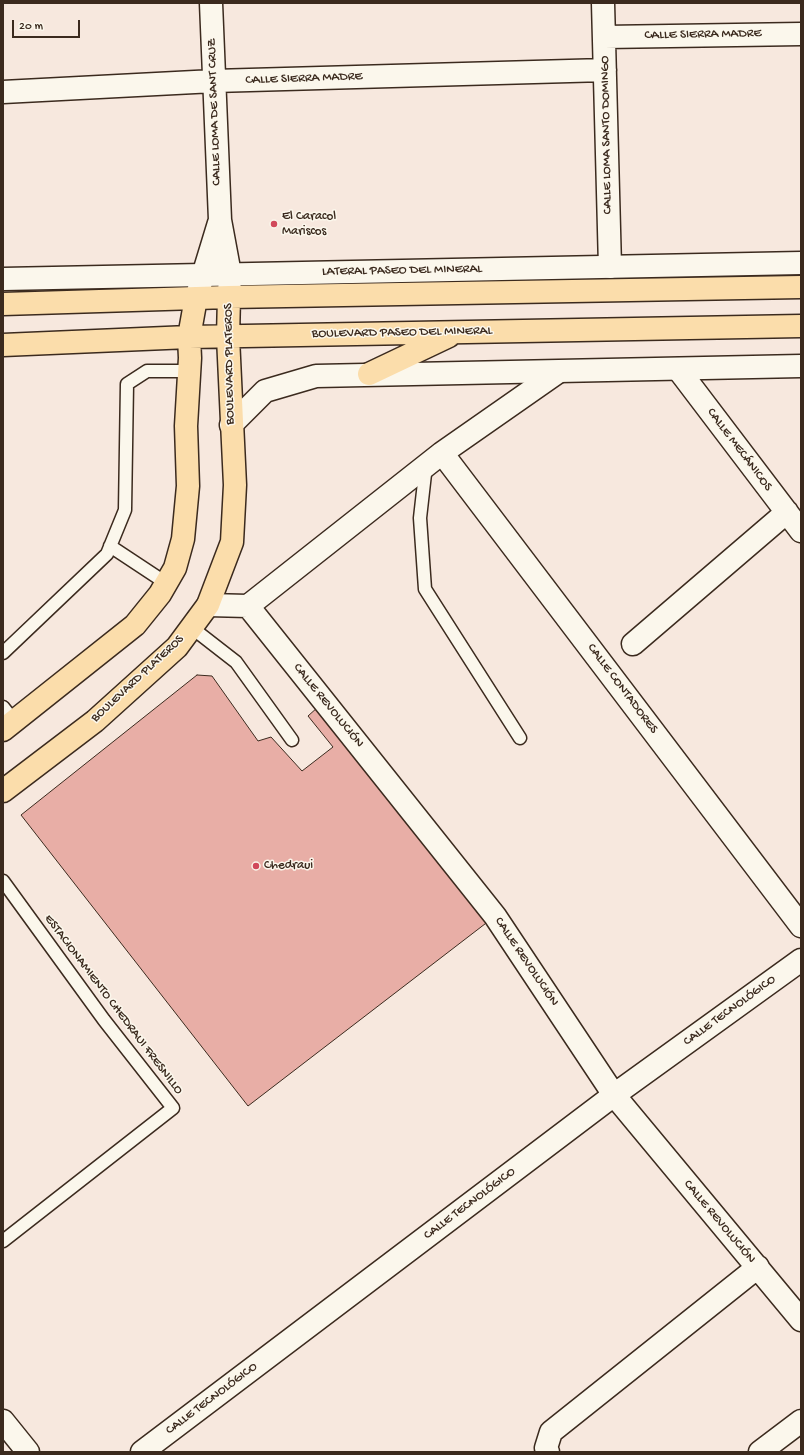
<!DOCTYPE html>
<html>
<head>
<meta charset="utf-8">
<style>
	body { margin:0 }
	#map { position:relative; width:804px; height:1455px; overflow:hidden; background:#f7e8de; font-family:"Gochi Hand",sans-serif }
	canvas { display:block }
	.frame { position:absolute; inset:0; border:4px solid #3b2a1e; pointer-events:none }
	.scale { position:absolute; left:12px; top:20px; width:68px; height:18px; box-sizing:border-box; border:2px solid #3b2a1e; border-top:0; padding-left:5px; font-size:12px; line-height:14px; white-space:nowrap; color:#3b2a1e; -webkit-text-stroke:3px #fbf7ec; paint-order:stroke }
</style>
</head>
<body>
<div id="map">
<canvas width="804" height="1455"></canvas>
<div class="frame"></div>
<div class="scale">20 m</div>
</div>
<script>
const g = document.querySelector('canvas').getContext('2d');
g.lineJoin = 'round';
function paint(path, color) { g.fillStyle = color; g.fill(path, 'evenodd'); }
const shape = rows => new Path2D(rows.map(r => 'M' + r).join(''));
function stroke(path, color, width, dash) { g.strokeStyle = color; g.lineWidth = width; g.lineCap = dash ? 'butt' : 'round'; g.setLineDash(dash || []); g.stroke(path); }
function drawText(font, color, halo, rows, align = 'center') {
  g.font = font + ' "Gochi Hand",sans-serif'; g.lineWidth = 3; g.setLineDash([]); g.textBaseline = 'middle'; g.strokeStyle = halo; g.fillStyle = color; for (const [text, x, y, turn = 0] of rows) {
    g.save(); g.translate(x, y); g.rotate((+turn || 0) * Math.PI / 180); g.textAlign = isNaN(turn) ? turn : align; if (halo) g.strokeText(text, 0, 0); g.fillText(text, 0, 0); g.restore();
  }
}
const building = shape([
	[197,675,212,676,258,741,271,737,302,771,333,747,308,716,318,707,494,917,248,1106,21,815,197,675]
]);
const lane = shape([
	[426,465,420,518,425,589,520,738],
	[110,546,166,583],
	[191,627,236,662,292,740],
	[3,653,107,554,125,510,127,384,147,371,190,371],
	[3,707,14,721],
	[3,881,104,1020,173,1108,3,1241]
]);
const street = shape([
	[211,3,220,220,230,274,229,297],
	[603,3,610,267],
	[605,37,801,34],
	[3,92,214,81,605,70],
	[198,292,219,223],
	[678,369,801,531],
	[442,453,801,926],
	[208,605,248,606,442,453,558,372],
	[248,606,495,916,614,1095,801,1320],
	[633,644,787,512],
	[3,1421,28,1452],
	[142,1452,614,1095,801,960],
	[548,1452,546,1448,551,1432,758,1267],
	[760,1452,801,1421]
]);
const secondary = shape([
	[3,279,801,263],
	[231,425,265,391,316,376,801,366]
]);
const primary = shape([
	[3,304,229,297,801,287],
	[3,345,189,337,801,326],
	[369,374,449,336],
	[3,730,135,625,160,594,175,568,183,539,188,486,186,426,190,358,189,337,196,298],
	[3,791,95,721,177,647,208,605,232,542,235,485,228,337,229,297]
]);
const markers = [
	[274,224,4,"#d1495b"],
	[256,866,4,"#d1495b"]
];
const streetNames = [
	["CALLE SIERRA MADRE",703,35,-1],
	["CALLE SIERRA MADRE",304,79,-2],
	["CALLE LOMA DE SANT CRUZ",215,112,-92],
	["CALLE LOMA SANTO DOMINGO",607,135,-91],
	["LATERAL PASEO DEL MINERAL",402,271,-1],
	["BOULEVARD PASEO DEL MINERAL",402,333,-1],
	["BOULEVARD PLATEROS",230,364,-91],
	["CALLE MECÁNICOS",739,450,53],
	["BOULEVARD PLATEROS",138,679,-43],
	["CALLE CONTADORES",622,689,53],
	["CALLE REVOLUCIÓN",328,706,51],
	["CALLE REVOLUCIÓN",526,962,56],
	["ESTACIONAMIENTO CHEDRAUI FRESNILLO",113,1005,53],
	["CALLE TECNOLÓGICO",730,1011,-36],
	["CALLE TECNOLÓGICO",470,1204,-37],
	["CALLE REVOLUCIÓN",719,1222,50],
	["CALLE TECNOLÓGICO",212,1399,-37]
];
const poiNames = [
	["El Caracol",282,217],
	["Mariscos",282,232],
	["Chedraui",264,866]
];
paint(building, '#e8aea6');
stroke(building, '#3b2a1e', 1);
stroke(lane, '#3b2a1e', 15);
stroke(street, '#3b2a1e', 25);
stroke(secondary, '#3b2a1e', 25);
stroke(primary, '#3b2a1e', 25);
stroke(lane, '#fbf7ec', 12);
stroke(street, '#fbf7ec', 22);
stroke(secondary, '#fbf7ec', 22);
stroke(primary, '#fbddab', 22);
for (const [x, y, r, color] of markers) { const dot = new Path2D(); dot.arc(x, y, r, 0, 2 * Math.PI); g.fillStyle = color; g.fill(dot); stroke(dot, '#fbf7ec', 1.5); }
drawText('13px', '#3b2a1e', '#fbf7ec', streetNames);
drawText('13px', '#3b2a1e', '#fbf7ec', poiNames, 'left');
</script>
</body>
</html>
